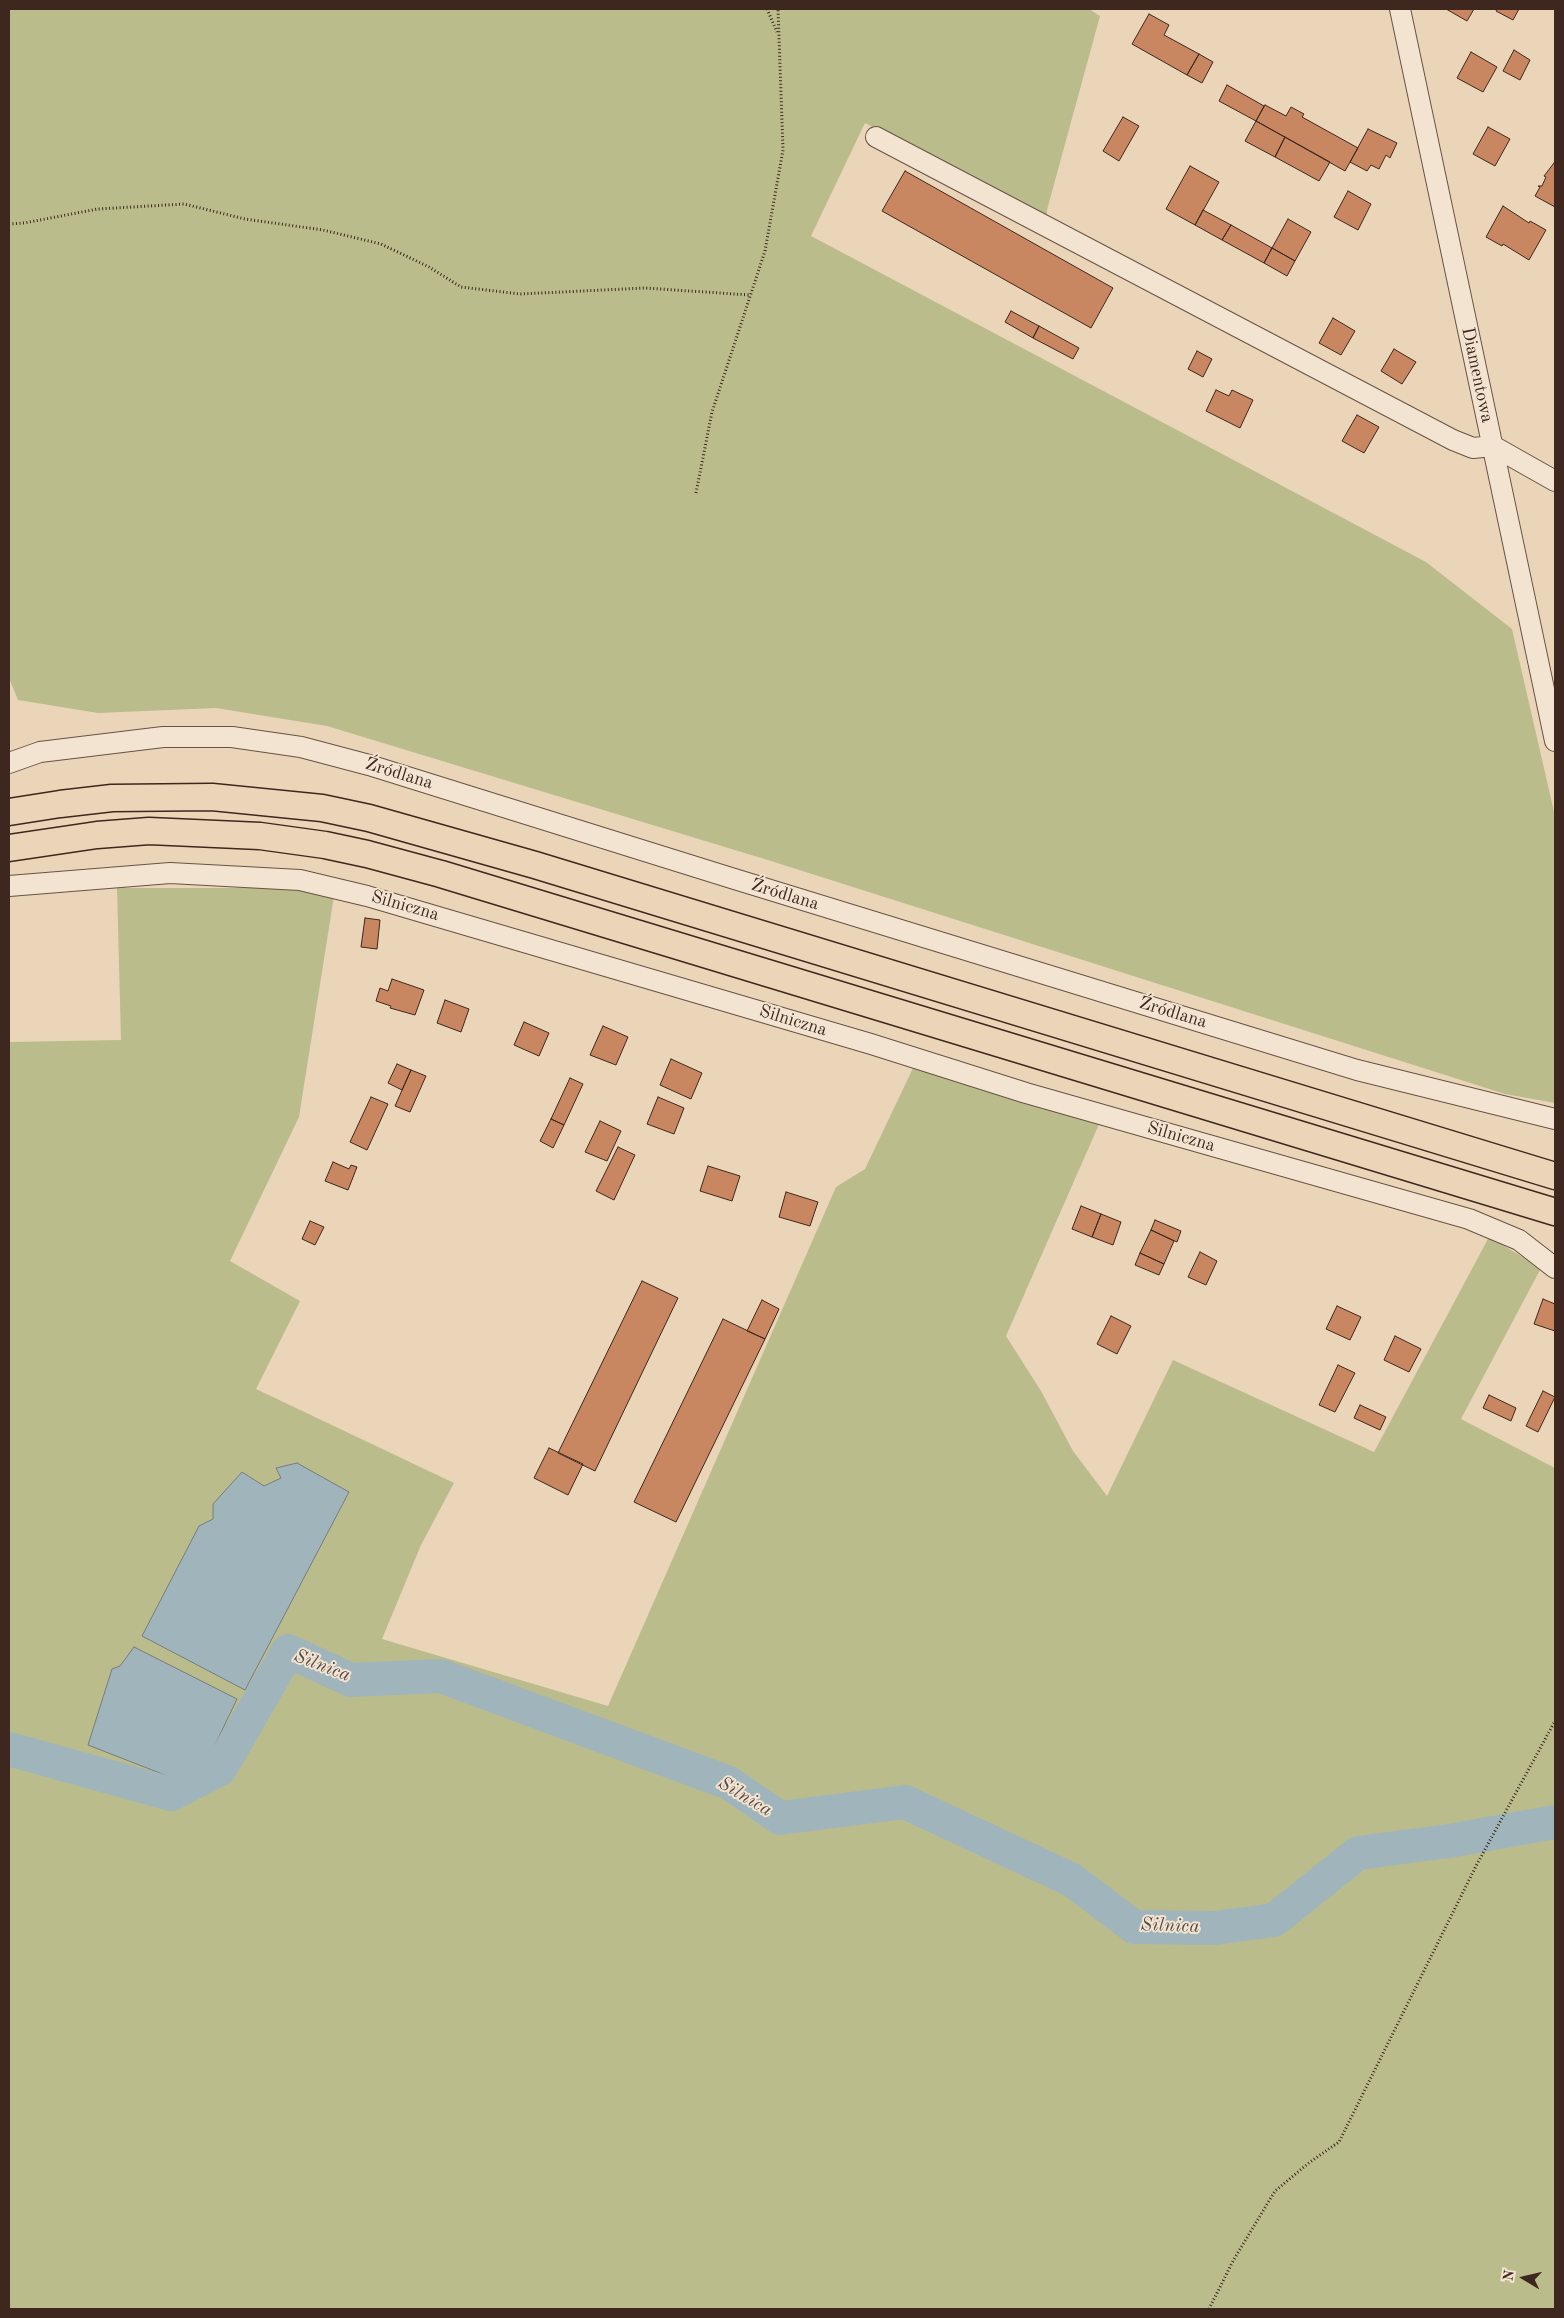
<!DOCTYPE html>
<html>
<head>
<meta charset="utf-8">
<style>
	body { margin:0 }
	#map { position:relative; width:1564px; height:2318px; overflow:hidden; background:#ebd5b8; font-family:"Old Standard TT",serif }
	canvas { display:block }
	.frame { position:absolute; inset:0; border:10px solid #3d271f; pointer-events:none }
	.north { position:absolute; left:1499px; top:2253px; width:50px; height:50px; -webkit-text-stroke:4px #f2e4d1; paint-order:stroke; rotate:279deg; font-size:14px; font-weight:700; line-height:20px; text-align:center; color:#3d271f }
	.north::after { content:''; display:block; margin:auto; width:18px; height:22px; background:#3d271f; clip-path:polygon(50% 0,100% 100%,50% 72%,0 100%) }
</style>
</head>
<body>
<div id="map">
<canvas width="1564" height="2318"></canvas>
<div class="frame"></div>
<div class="north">N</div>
</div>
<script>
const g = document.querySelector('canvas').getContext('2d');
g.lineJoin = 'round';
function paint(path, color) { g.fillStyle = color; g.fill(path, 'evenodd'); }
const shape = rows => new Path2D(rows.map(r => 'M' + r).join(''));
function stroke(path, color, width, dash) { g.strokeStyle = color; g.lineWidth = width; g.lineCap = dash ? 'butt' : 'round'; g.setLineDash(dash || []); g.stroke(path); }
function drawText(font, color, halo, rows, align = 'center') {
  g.font = font + ' "Old Standard TT",serif'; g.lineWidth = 4; g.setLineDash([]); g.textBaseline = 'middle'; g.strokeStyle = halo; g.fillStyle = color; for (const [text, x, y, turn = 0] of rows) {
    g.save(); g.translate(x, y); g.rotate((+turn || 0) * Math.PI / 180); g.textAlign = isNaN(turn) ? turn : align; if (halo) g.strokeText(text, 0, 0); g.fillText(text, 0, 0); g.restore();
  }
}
const green = shape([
	[9,9,1089,9,1100,16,1047,210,1047,219,865,123,811,236,1426,562,1512,629,1555,816,1555,1103,1505,1094,771,861,327,726,216,708,98,713,18,700,9,678],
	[117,888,300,888,334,896,299,1117,230,1261,300,1301,256,1389,454,1483,421,1545,382,1639,608,1706,836,1187,865,1169,914,1066,1100,1122,1006,1336,1041,1391,1073,1451,1107,1496,1173,1360,1374,1452,1489,1237,1541,1268,1461,1419,1555,1468,1555,2309,9,2309,9,1042,121,1040]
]);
const water = shape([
	[297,1463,349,1492,245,1690,142,1636,199,1526,213,1519,213,1504,242,1472,264,1486,281,1478,276,1468,297,1463],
	[134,1647,237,1699,204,1768,170,1777,88,1745,112,1669,120,1666,134,1647]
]);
const river = shape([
	[9,1749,171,1794,220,1769,288,1651,351,1680,441,1676,729,1783,780,1818,905,1802,1072,1880,1134,1927,1215,1928,1274,1920,1358,1853,1449,1841,1555,1822]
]);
const building = shape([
	[1446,9,1474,9,1467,21,1446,9],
	[1497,9,1519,9,1513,20,1496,11,1497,9],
	[1149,14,1169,25,1164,35,1199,54,1187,75,1132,44,1149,14],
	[1514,50,1530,60,1520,80,1503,71,1514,50],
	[1471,52,1497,67,1483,92,1457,78,1471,52],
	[1199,54,1213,62,1202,83,1187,75,1199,54],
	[1227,85,1264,106,1256,121,1219,101,1227,85],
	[1265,105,1286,116,1291,107,1304,114,1302,117,1358,148,1345,171,1256,121,1265,105],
	[1123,117,1139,126,1119,161,1103,151,1123,117],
	[1256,121,1285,137,1275,157,1245,141,1256,121],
	[1488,127,1510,139,1495,166,1473,154,1488,127],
	[1368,129,1397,143,1390,158,1386,155,1379,169,1371,165,1367,171,1350,162,1368,129],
	[1285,137,1330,162,1319,181,1275,157,1285,137],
	[1554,163,1555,164,1555,207,1535,196,1540,187,1538,186,1542,186,1546,177,1544,176,1554,163],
	[1190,166,1219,182,1195,225,1166,209,1190,166],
	[905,171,1113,288,1091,328,882,211,905,171],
	[1348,191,1371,204,1358,230,1334,217,1348,191],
	[1503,206,1529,223,1530,221,1546,230,1529,260,1503,244,1502,246,1486,237,1503,206],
	[1203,210,1231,225,1222,240,1195,225,1203,210],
	[1288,219,1311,232,1295,261,1272,248,1288,219],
	[1231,225,1272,248,1264,263,1222,240,1231,225],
	[1272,248,1295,261,1287,276,1264,263,1272,248],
	[1011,311,1039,326,1033,338,1005,322,1011,311],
	[1333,318,1355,331,1341,355,1319,343,1333,318],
	[1039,326,1079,348,1073,359,1033,338,1039,326],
	[1394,349,1416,362,1402,384,1381,371,1394,349],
	[1197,351,1212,359,1203,377,1188,369,1197,351],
	[1216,390,1229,396,1232,390,1253,400,1240,428,1206,411,1216,390],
	[1357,415,1379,427,1364,453,1342,441,1357,415],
	[365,918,380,920,377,949,361,947,365,918],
	[392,979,424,990,415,1015,390,1008,391,1006,376,1001,380,988,388,991,392,979],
	[445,1000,469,1009,461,1032,437,1023,445,1000],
	[524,1022,549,1033,539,1056,514,1045,524,1022],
	[603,1026,628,1037,616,1065,590,1055,603,1026],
	[671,1059,702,1073,691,1099,660,1085,671,1059],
	[397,1064,411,1070,402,1090,388,1083,397,1064],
	[411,1070,426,1076,410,1112,395,1106,411,1070],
	[570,1078,583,1084,564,1125,551,1119,570,1078],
	[371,1097,388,1104,367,1150,350,1142,371,1097],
	[658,1097,684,1108,674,1134,647,1124,658,1097],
	[551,1119,564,1125,553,1148,540,1141,551,1119],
	[600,1121,621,1131,607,1161,585,1152,600,1121],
	[618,1147,635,1155,614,1200,596,1191,618,1147],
	[333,1162,349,1169,351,1165,357,1167,348,1190,325,1181,333,1162],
	[708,1166,740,1176,732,1201,700,1191,708,1166],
	[786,1192,818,1202,810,1226,779,1217,786,1192],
	[1081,1206,1101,1214,1092,1237,1072,1229,1081,1206],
	[1101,1214,1121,1222,1113,1245,1092,1237,1101,1214],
	[1155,1220,1181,1231,1177,1242,1151,1230,1155,1220],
	[310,1221,324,1227,315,1245,302,1239,310,1221],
	[1151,1230,1174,1241,1164,1264,1140,1253,1151,1230],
	[1200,1252,1217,1261,1206,1285,1188,1277,1200,1252],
	[1140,1253,1164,1264,1159,1275,1135,1265,1140,1253],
	[642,1281,678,1298,595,1471,558,1453,642,1281],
	[1543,1299,1555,1304,1555,1331,1534,1324,1543,1299],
	[762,1300,779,1309,765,1339,747,1331,762,1300],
	[1337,1306,1361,1317,1350,1340,1326,1329,1337,1306],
	[1111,1316,1131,1326,1117,1354,1097,1344,1111,1316],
	[723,1319,765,1339,676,1522,634,1502,723,1319],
	[1395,1336,1421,1349,1409,1372,1384,1360,1395,1336],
	[1338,1365,1355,1373,1335,1412,1319,1405,1338,1365],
	[1543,1391,1555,1397,1538,1432,1526,1426,1543,1391],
	[1489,1395,1516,1408,1511,1421,1483,1408,1489,1395],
	[1360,1405,1386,1417,1380,1430,1354,1418,1360,1405],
	[549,1448,583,1464,568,1495,534,1478,549,1448]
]);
const path = shape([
	[767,9,777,32],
	[9,224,24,223,98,209,184,204,245,219,323,230,381,244,429,267,461,287,520,294,645,288,750,295],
	[696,493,712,412,765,251,783,150,778,9],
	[1209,2309,1233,2261,1275,2191,1310,2162,1339,2142,1476,1866,1555,1721]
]);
const minor = shape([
	[1400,9,1555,741],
	[876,137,1453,440,1473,448,1493,446,1555,481],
	[9,763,40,752,163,737,232,737,301,747,369,765,728,877,1357,1070,1555,1119],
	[9,886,170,873,300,880,367,896,871,1044,1026,1093,1469,1219,1519,1240,1555,1268]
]);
const major = shape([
	[9,812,60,804,112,798,212,797,322,808,369,818,535,865,1555,1176],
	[9,848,97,835,149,831,260,836,325,845,367,854,441,874,1555,1212]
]);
const streetNames = [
	["Diamentowa",1477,375,78],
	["Źródlana",399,774,17],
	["Źródlana",785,895,17],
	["Silniczna",405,906,16],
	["Źródlana",1173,1013,17],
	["Silniczna",793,1021,17],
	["Silniczna",1181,1137,16]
];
const waterNames = [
	["Silnica",322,1666,21],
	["Silnica",745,1797,31],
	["Silnica",1170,1926,2]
];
paint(green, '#bbbc8c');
paint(water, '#9fb5bb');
stroke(water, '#787c7d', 1);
stroke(river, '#9fb5bb', 34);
paint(building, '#c88760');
stroke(building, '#3d271f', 1);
stroke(minor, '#685245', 22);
stroke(major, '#3d271f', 29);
stroke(path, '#3d271f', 3, [1, 2.5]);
stroke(minor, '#f2e4d1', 20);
stroke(major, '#ebd5b8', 26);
drawText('18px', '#3d271f', '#f2e4d1', streetNames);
drawText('italic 19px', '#564a46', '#f2e4d1', waterNames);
</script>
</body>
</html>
